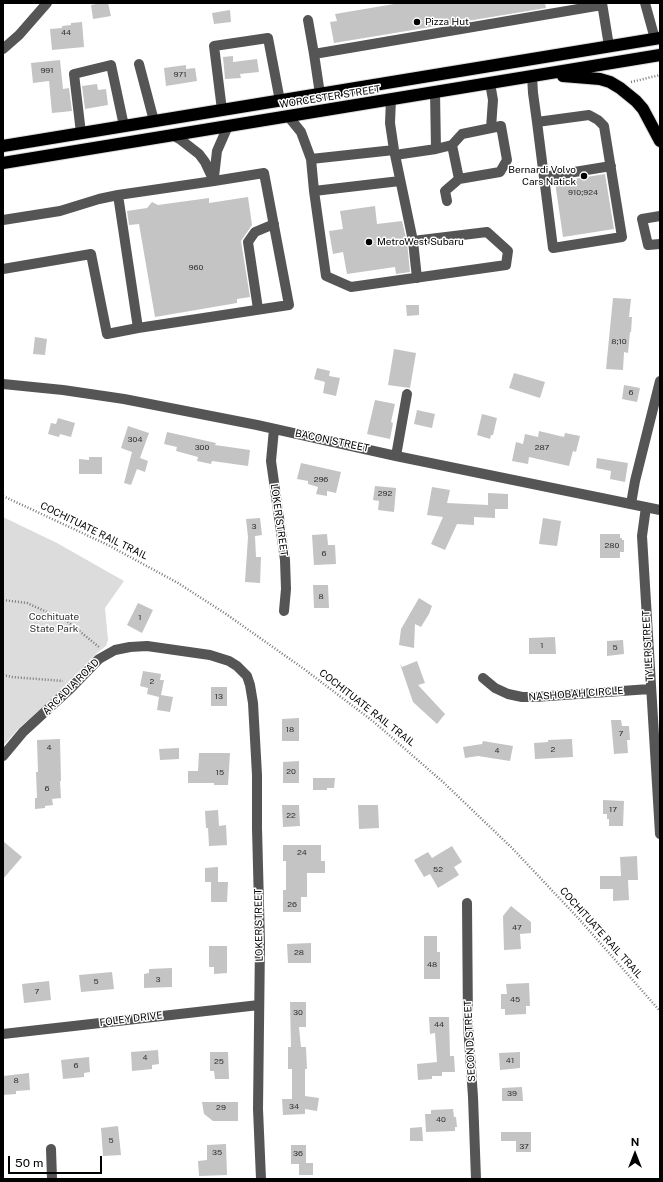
<!DOCTYPE html>
<html>
<head>
<meta charset="utf-8">
<style>
	body { margin:0 }
	#map { position:relative; width:663px; height:1182px; overflow:hidden; background:#fff; font-family:"Public Sans",sans-serif }
	canvas { display:block }
	.frame { position:absolute; inset:0; border:4px solid #000; pointer-events:none }
	.north { position:absolute; left:615px; top:1134px; width:40px; height:40px; -webkit-text-stroke:3px #fff; paint-order:stroke; rotate:0deg; font-size:11px; font-weight:700; line-height:16px; text-align:center; color:#000 }
	.north::after { content:''; display:block; margin:auto; width:14px; height:18px; background:#000; clip-path:polygon(50% 0,100% 100%,50% 72%,0 100%) }
	.scale { position:absolute; left:8px; top:1156px; width:94px; height:18px; box-sizing:border-box; border:2px solid #000; border-top:0; padding-left:5px; font-size:12px; line-height:14px; white-space:nowrap; color:#000; -webkit-text-stroke:3px #fff; paint-order:stroke }
</style>
</head>
<body>
<div id="map">
<canvas width="663" height="1182"></canvas>
<div class="frame"></div>
<div class="north">N</div>
<div class="scale">50 m</div>
</div>
<script>
const g = document.querySelector('canvas').getContext('2d');
g.lineJoin = 'round';
function paint(path, color) { g.fillStyle = color; g.fill(path, 'evenodd'); }
const shape = rows => new Path2D(rows.map(r => 'M' + r).join(''));
function stroke(path, color, width, dash) { g.strokeStyle = color; g.lineWidth = width; g.lineCap = dash ? 'butt' : 'round'; g.setLineDash(dash || []); g.stroke(path); }
function drawText(font, color, halo, rows, align = 'center') {
  g.font = font + ' "Public Sans",sans-serif'; g.lineWidth = 3; g.setLineDash([]); g.textBaseline = 'middle'; g.strokeStyle = halo; g.fillStyle = color; for (const [text, x, y, turn = 0] of rows) {
    g.save(); g.translate(x, y); g.rotate((+turn || 0) * Math.PI / 180); g.textAlign = isNaN(turn) ? turn : align; if (halo) g.strokeText(text, 0, 0); g.fillText(text, 0, 0); g.restore();
  }
}
const green = shape([
	[3,517,57,543,124,581,105,608,108,640,106,646,97,653,53,698,19,728,3,746]
]);
const building = shape([
	[101,3,108,3,111,16,93,19,91,5],
	[400,3,545,3,546,8,334,43,330,22,337,21,335,14],
	[230,10,231,22,214,24,212,13],
	[82,22,84,47,52,50,50,29,62,28,62,26,71,25,71,23],
	[233,56,233,62,257,59,259,72,240,74,241,78,225,79,223,57],
	[60,60,63,89,69,88,72,111,52,113,49,81,33,83,31,63],
	[186,65,186,69,195,68,197,81,166,86,164,68],
	[97,84,98,90,106,89,108,105,85,109,82,86],
	[605,174,614,229,563,237,555,182],
	[248,197,252,225,241,241,250,297,237,299,237,303,155,317,139,224,129,225,127,211,147,208,152,202,158,205,209,198,209,203],
	[375,206,377,224,402,221,407,242,410,272,396,274,395,267,347,274,343,252,333,254,329,231,343,229,340,211],
	[613,298,631,299,629,317,632,317,631,332,630,332,628,353,624,352,623,370,606,369],
	[406,305,419,305,419,315,407,316],
	[35,337,47,339,45,355,33,354],
	[394,349,416,353,410,388,388,385],
	[317,368,330,371,329,376,340,378,336,396,323,393,325,382,314,379],
	[514,373,545,382,540,398,509,388],
	[624,385,640,388,637,402,622,399],
	[375,400,395,404,391,422,393,423,390,439,367,434],
	[417,410,435,414,432,428,414,424],
	[482,414,497,418,493,435,491,435,490,439,477,435],
	[58,418,75,423,71,437,60,434,59,437,48,434,51,423,56,424],
	[128,426,149,433,140,458,148,461,145,472,137,469,131,485,124,483,132,452,121,448],
	[539,431,564,437,565,433,580,436,576,452,573,451,569,466,529,457,528,464,512,461,516,442,523,444,525,434,538,437],
	[167,432,216,443,215,445,250,450,248,466,212,461,211,464,197,461,198,457,176,451,177,447,164,444],
	[89,457,102,457,102,474,79,474,79,459,89,460],
	[597,458,628,463,625,482,610,479,611,471,596,468],
	[301,463,341,472,336,493,327,491,327,496,316,494,318,487,308,484,308,481,297,479],
	[375,486,396,488,394,512,378,510,379,501,373,500],
	[432,487,450,490,447,503,488,505,488,493,508,494,508,509,495,509,495,518,474,517,474,525,457,524,445,550,431,544,443,517,427,515],
	[260,518,262,535,249,537,255,536,256,557,261,557,260,583,245,582,248,537,246,519],
	[543,518,561,521,557,546,539,544],
	[327,534,328,545,335,545,336,564,314,565,312,535],
	[600,534,620,534,620,538,622,538,622,540,624,540,624,552,620,552,620,558,600,558],
	[313,585,328,585,329,608,314,608],
	[419,598,432,606,429,614,421,627,415,624,414,648,399,645,401,629],
	[138,603,153,610,142,633,127,625],
	[555,637,556,654,529,654,529,638],
	[623,640,624,654,607,656,607,641],
	[417,661,425,683,418,685,445,714,437,724,413,702,400,664,402,667],
	[143,671,161,674,160,680,164,680,161,695,173,697,170,712,157,710,159,697,147,694,148,688,140,686],
	[211,687,227,687,227,706,211,706],
	[299,718,299,741,282,741,282,719],
	[611,720,621,720,622,726,629,726,630,740,627,740,628,753,614,754],
	[60,739,61,781,60,781,61,798,52,799,53,805,45,806,45,808,35,809,35,798,37,798,36,772,38,772,37,740],
	[572,739,573,757,535,759,534,743,548,742,548,740],
	[483,741,513,746,510,761,478,756,465,758,463,747,482,744],
	[179,748,179,759,160,760,159,749],
	[199,753,230,753,228,785,214,785,214,783,188,783,188,771,198,771],
	[299,761,299,783,283,783,283,762],
	[313,778,335,778,334,788,327,788,327,790,313,790],
	[603,800,624,801,623,826,609,826,609,819,607,819,607,814,603,814],
	[282,805,299,805,300,826,283,827],
	[358,805,378,805,379,828,359,829],
	[218,810,219,826,226,825,227,845,209,846,208,828,206,828,205,811],
	[3,841,22,857,3,879],
	[283,845,321,845,321,861,325,861,325,873,307,873,307,897,301,897,301,912,283,912,283,890,286,890,286,861,283,861],
	[452,846,462,862,454,867,459,875,438,888,430,874,424,877,414,860,428,852,432,858],
	[637,856,638,880,628,880,629,900,613,901,613,889,600,889,600,876,621,876,620,857],
	[218,867,218,882,205,882,205,868],
	[211,882,228,882,227,902,211,902],
	[511,906,531,922,531,933,520,934,521,949,504,950,503,916],
	[424,936,437,936,437,952,440,952,440,979,424,979],
	[311,943,311,963,288,963,287,944],
	[209,946,227,946,227,973,214,974,214,967,209,967],
	[172,968,172,987,144,988,144,974,149,973,149,969],
	[112,972,114,989,81,992,79,975],
	[49,981,51,1000,24,1003,22,984],
	[529,983,530,1006,526,1006,526,1014,505,1015,505,1009,501,1009,501,994,507,994,506,984],
	[290,1002,306,1002,306,1027,299,1027,301,1047,306,1047,307,1069,305,1069,305,1096,319,1098,317,1111,305,1109,305,1114,283,1115,282,1099,292,1099,292,1069,288,1069,288,1047,291,1047],
	[429,1017,449,1017,450,1056,454,1056,455,1072,442,1072,442,1076,432,1076,432,1079,418,1080,417,1064,437,1062,435,1033,430,1034],
	[158,1050,159,1064,152,1065,152,1069,132,1071,131,1052],
	[210,1052,228,1052,229,1079,215,1079,214,1071,210,1071],
	[520,1052,520,1068,500,1070,499,1053],
	[89,1057,90,1072,84,1073,84,1077,63,1079,61,1060],
	[29,1073,30,1090,16,1091,16,1094,3,1095,3,1076],
	[522,1087,523,1101,502,1101,502,1088],
	[202,1102,238,1102,238,1121,213,1121,204,1114],
	[453,1109,454,1117,456,1117,457,1127,455,1127,455,1131,426,1132,425,1114,431,1114,431,1110],
	[118,1126,121,1155,103,1156,101,1128],
	[422,1127,423,1141,410,1141,410,1128],
	[501,1132,531,1132,531,1152,516,1152,516,1141,501,1141],
	[226,1144,227,1175,199,1176,198,1161,207,1160,207,1145],
	[291,1145,306,1145,306,1163,313,1163,313,1175,299,1175,299,1164,291,1164]
]);
const path = shape([
	[631,82,660,75],
	[3,496,108,545,178,583,226,614,304,669,374,722,443,782,512,848,579,919,660,1011],
	[3,600,27,603,67,621,99,647],
	[3,675,12,677,63,681]
]);
const minor = shape([
	[602,3,609,46],
	[645,3,655,39],
	[308,20,314,54],
	[3,49,19,35,47,3],
	[139,64,154,121],
	[532,76,533,93,537,122,553,248,622,237,604,126,598,120,589,115,537,122],
	[490,83,493,100,491,128],
	[320,94,314,54,602,5],
	[222,110,214,46,268,38,280,101],
	[288,116,301,132,311,159,314,191,326,276,351,287,506,265,508,251,487,232,413,241,394,150,390,123,391,99],
	[81,133,74,74,111,65,124,126],
	[172,135,181,140,199,154,205,162,214,181],
	[436,149,452,145,462,134,501,126,507,160,500,172,459,179,452,145],
	[395,155,436,149,435,92],
	[311,159,394,150],
	[214,177,217,151,228,126],
	[544,177,611,166],
	[314,191,400,181],
	[447,201,445,191,459,179],
	[660,216,642,219,648,245,660,244],
	[3,220,60,211,99,199,118,195,214,181,264,173,289,305,138,328,118,195],
	[413,241,417,278],
	[3,269,91,254,107,334,138,328],
	[258,309,248,242,255,232,274,224],
	[3,384,63,390,124,399,257,425,396,456,660,510],
	[274,429,271,461,285,560,286,589,284,611],
	[396,456,407,394],
	[631,504,635,481,660,381],
	[646,507,642,536,660,834],
	[483,678,495,688,508,694,522,697,535,697,650,689],
	[3,756,23,732,71,688,99,659,115,650,130,647,147,646,210,655,229,661,237,666,247,676,250,685,253,703,257,775,257,828,260,943,258,1109,261,1179],
	[467,903,468,1025,473,1097,476,1179],
	[3,1034,259,1005],
	[51,1149,52,1179]
]);
const highway = shape([
	[563,76,600,79,610,82,620,88,636,101,643,109,660,141],
	[3,146,660,38],
	[3,163,660,55]
]);
const markers = [
	[417,22,4,"#000"],
	[584,176,4,"#000"],
	[369,242,4,"#000"]
];
const numberNames = [
	["44",66,33],
	["991",47,71],
	["971",180,75],
	["910;924",583,193],
	["960",196,268],
	["8;10",619,342],
	["6",631,393],
	["304",135,440],
	["300",202,448],
	["287",542,448],
	["296",321,480],
	["292",385,494],
	["3",254,527],
	["280",612,546],
	["6",324,554],
	["8",321,597],
	["1",140,618],
	["1",542,646],
	["5",615,648],
	["2",152,682],
	["13",219,697],
	["18",290,730],
	["7",621,734],
	["4",49,748],
	["2",553,750],
	["4",497,751],
	["20",291,772],
	["15",220,773],
	["6",47,789],
	["17",613,810],
	["22",291,816],
	["24",302,853],
	["52",438,870],
	["26",292,905],
	["47",517,928],
	["28",299,953],
	["48",432,965],
	["3",158,980],
	["5",96,982],
	["7",37,992],
	["45",515,1000],
	["30",298,1013],
	["44",439,1025],
	["4",145,1058],
	["41",510,1061],
	["25",219,1062],
	["6",76,1066],
	["8",16,1081],
	["39",512,1094],
	["34",294,1107],
	["29",221,1108],
	["40",441,1120],
	["5",111,1141],
	["37",524,1147],
	["35",217,1153],
	["36",298,1154]
];
const poiNames = [
	["Pizza Hut",425,22],
	["Bernardi Volvo",576,170,"right"],
	["Cars Natick",576,182,"right"],
	["MetroWest Subaru",377,242]
];
const streetNames = [
	["WORCESTER STREET",330,97,-9],
	["BACON STREET",332,441,12],
	["LOKER STREET",279,520,82],
	["COCHITUATE RAIL TRAIL",94,531,26],
	["TYLER STREET",648,646,-93],
	["ARCADIA ROAD",71,687,-45],
	["NASHOBAH CIRCLE",576,694,-4],
	["COCHITUATE RAIL TRAIL",367,708,38],
	["LOKER STREET",259,925,-91],
	["COCHITUATE RAIL TRAIL",601,933,48],
	["FOLEY DRIVE",131,1019,-7],
	["SECOND STREET",470,1041,-93]
];
const parkNames = [
	["Cochituate",54,617],
	["State Park",54,629]
];
paint(green, '#dcdcdc');
paint(building, '#c4c4c4');
stroke(highway, '#dbdbdb', 14);
stroke(path, '#777', 2.5, [1, 2]);
stroke(minor, '#555', 10);
stroke(highway, '#000', 12);
for (const [x, y, r, color] of markers) { const dot = new Path2D(); dot.arc(x, y, r, 0, 2 * Math.PI); g.fillStyle = color; g.fill(dot); stroke(dot, '#fff', 1.5); }
drawText('8px', '#313131', null, numberNames);
drawText('10px', '#000', '#fff', poiNames, 'left');
drawText('10px', '#000', '#fff', streetNames);
drawText('10px', '#333', '#fff', parkNames);
</script>
</body>
</html>
